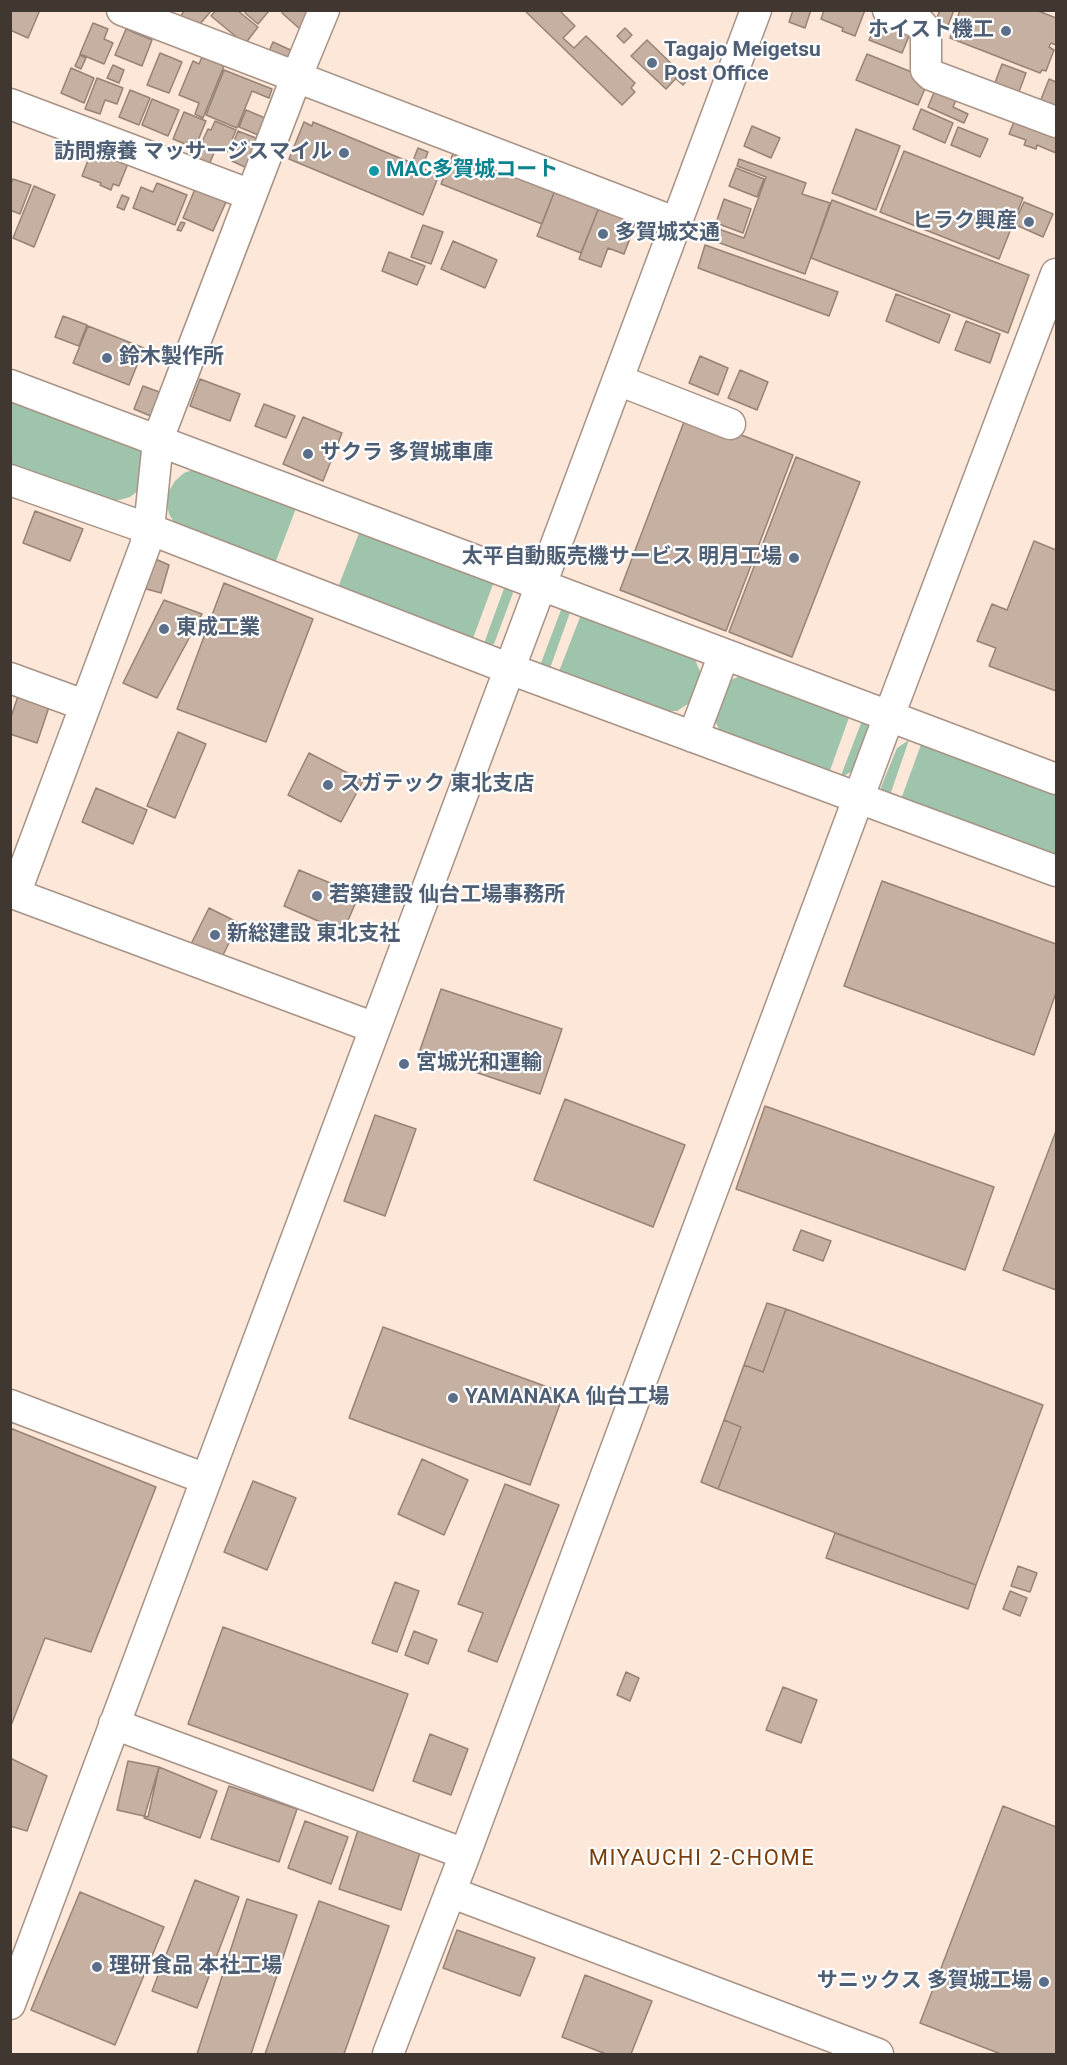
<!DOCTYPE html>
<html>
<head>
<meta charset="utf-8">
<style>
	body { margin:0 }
	#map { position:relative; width:1067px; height:2065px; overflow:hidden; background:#fde7d9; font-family:Roboto,sans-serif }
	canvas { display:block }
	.frame { position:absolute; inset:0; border:12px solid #403731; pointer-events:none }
</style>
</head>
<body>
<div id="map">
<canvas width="1067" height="2065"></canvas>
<div class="frame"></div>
</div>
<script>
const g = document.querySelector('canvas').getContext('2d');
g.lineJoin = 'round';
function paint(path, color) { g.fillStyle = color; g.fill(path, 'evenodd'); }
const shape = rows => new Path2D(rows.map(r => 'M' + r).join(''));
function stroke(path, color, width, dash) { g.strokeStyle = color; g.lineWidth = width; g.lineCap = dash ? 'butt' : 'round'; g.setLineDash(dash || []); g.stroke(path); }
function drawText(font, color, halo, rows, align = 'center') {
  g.font = font + ' Roboto,"Noto Sans JP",sans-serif'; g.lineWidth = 4.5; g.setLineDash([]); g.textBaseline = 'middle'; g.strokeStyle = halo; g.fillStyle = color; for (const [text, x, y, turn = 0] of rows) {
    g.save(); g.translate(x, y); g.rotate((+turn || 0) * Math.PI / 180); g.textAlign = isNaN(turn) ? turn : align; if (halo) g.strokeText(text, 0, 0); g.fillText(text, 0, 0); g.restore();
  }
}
const green = shape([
	[10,395,139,446,143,452,144,481,138,491,130,497,112,502,11,468],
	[195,469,298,503,274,566,175,524,169,514,167,503,169,491,175,481,184,473],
	[361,528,495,579,472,641,337,590],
	[506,583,513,593,494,644,483,646],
	[565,607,572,607,549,671,541,663,561,610],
	[582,612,694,657,702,676,694,700,677,711,661,711,558,674],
	[741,676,752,676,851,712,828,776,729,739,720,731,715,721,730,680],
	[863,718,869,723,870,728,856,769,840,778],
	[923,739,1056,788,1056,859,900,802],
	[909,740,889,798,882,791,881,787,897,748]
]);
const building = shape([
	[10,10,40,10,28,38,10,30,10,10],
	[185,10,212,10,192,33,174,25,185,10],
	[216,10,237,10,258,27,245,44,211,16,216,10],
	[247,10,267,10,268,12,258,24,245,13,247,10],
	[284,10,314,10,301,30,282,13,284,10],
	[524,10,559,10,575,26,563,38,574,48,586,36,635,83,631,88,635,92,622,105,524,10],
	[793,10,811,10,805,28,789,22,793,10],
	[824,10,865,10,855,36,842,31,843,28,821,19,824,10],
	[940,10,954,10,947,28,935,23,940,10],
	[960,10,1036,10,1056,18,1056,45,1051,43,1049,47,1054,50,1046,71,1042,70,1040,73,950,38,960,10],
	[879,16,912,29,902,53,869,40,879,16],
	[93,23,108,29,104,39,113,43,104,64,80,54,93,23],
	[625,28,632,35,624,43,617,36,625,28],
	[126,29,152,40,142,66,115,55,126,29],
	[647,40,681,73,666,89,631,56,647,40],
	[273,42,295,52,288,68,266,58,273,42],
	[160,53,182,62,169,93,147,85,160,53],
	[867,54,929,79,918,105,856,80,867,54],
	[80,55,86,58,81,69,75,66,80,55],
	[202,57,224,66,203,118,195,114,199,103,179,95,193,61,199,64,202,57],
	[1002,64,1026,73,1017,97,993,88,1002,64],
	[113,65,124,70,119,83,107,78,113,65],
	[71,68,94,78,84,103,61,93,71,68],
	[224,70,272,89,269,98,252,91,237,128,206,115,224,70],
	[681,73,688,79,683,85,676,79,681,73],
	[97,78,123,88,117,104,105,100,100,114,85,109,97,78],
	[1049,79,1056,82,1056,109,1040,102,1049,79],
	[130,90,150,98,139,125,119,117,130,90],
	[935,90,956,100,953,107,968,114,964,123,928,107,935,90],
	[152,99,179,110,168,136,142,125,152,99],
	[921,109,953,123,945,143,913,129,921,109],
	[246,110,270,120,263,137,239,127,246,110],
	[184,112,206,121,195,148,173,139,184,112],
	[1018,112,1056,128,1056,153,1037,145,1036,149,1024,145,1026,140,1009,134,1018,112],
	[215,121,236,130,227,152,216,148,209,165,194,159,208,129,211,130,215,121],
	[304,122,312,126,313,122,412,163,418,148,428,152,422,168,439,175,423,215,289,159,304,122],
	[752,126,780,138,771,158,744,146,752,126],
	[958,127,988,139,980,157,951,145,958,127],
	[856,129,900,146,876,210,832,193,856,129],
	[238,131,261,140,249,169,232,161,236,152,231,149,238,131],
	[456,146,557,185,542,224,441,184,456,146],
	[93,147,129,161,119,186,113,184,111,190,100,185,101,183,82,176,93,147],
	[904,151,1023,198,999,259,880,212,904,151],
	[739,159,806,183,802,194,830,203,805,274,709,239,713,227,744,238,766,177,737,166,739,159],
	[736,168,764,179,757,197,729,186,736,168],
	[13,179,31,185,20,214,10,210,10,186,13,179],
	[157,183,187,195,175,225,133,208,141,187,153,192,157,183],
	[557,185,601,202,581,253,537,236,557,185],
	[34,186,55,195,34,247,13,238,34,186],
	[195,189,226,202,213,231,183,218,195,189],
	[122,195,129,198,124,210,117,207,122,195],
	[724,199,751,209,743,233,716,223,724,199],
	[832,200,1029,275,1008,333,811,258,832,200],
	[601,202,638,217,624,254,608,248,601,267,579,259,601,202],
	[1024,202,1053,214,1043,237,1014,224,1024,202],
	[181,222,185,223,181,231,177,230,181,222],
	[423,225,443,232,431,264,411,257,423,225],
	[453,241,497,260,485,288,441,269,453,241],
	[705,245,838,292,829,316,698,268,705,245],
	[389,252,425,266,417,285,382,271,389,252],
	[896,294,950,315,939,343,886,321,896,294],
	[63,316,87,325,79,346,55,337,63,316],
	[966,321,1000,334,990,363,955,350,966,321],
	[88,326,144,348,129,385,73,363,88,326],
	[700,356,728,368,718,395,689,383,700,356],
	[740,370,768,382,757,410,728,398,740,370],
	[200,379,240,394,230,421,190,406,200,379],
	[143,386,162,393,153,417,134,409,143,386],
	[264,404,295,416,286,438,255,426,264,404],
	[687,414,793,455,726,631,620,590,687,414],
	[303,417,342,433,323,481,283,464,303,417],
	[796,457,860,482,792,657,729,632,796,457],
	[35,511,83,529,70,561,23,543,35,511],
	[1034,541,1056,550,1056,691,989,666,996,648,977,641,992,604,1007,610,1034,541],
	[151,557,169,565,161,593,139,587,151,557],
	[224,583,313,619,266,742,177,709,224,583],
	[164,600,202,614,157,698,123,683,164,600],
	[18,696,49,707,37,743,10,734,10,720,18,696],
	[178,732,206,744,175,818,147,806,178,732],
	[309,753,363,781,341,822,288,795,309,753],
	[96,788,147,810,133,844,82,822,96,788],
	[299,870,359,895,343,932,284,906,299,870],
	[882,881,1056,944,1056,993,1034,1055,844,986,882,881],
	[209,908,239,923,220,961,190,946,209,908],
	[441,989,562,1029,540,1094,419,1053,441,989],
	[565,1099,685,1145,653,1227,534,1180,565,1099],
	[765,1106,994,1187,965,1270,736,1189,765,1106],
	[375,1115,416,1129,385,1216,344,1201,375,1115],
	[1056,1131,1056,1290,1003,1270,1056,1131],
	[801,1230,831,1241,823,1261,793,1250,801,1230],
	[767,1303,786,1309,763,1372,744,1365,767,1303],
	[786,1309,1043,1405,976,1585,718,1489,741,1427,724,1420,744,1365,763,1372,786,1309],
	[383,1327,564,1393,530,1485,349,1418,383,1327],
	[724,1420,741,1427,718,1489,701,1482,724,1420],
	[10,1428,156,1487,91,1652,45,1638,10,1728,10,1428],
	[422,1459,468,1480,444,1535,398,1514,422,1459],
	[253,1481,296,1498,267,1570,224,1552,253,1481],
	[505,1484,559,1505,497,1662,468,1651,483,1613,458,1604,505,1484],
	[835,1533,976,1585,968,1609,826,1558,835,1533],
	[1018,1566,1037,1573,1030,1592,1011,1586,1018,1566],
	[395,1582,419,1591,397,1652,372,1643,395,1582],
	[1010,1591,1027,1598,1020,1616,1003,1609,1010,1591],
	[223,1627,408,1694,373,1791,188,1724,223,1627],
	[414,1631,437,1640,428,1664,405,1655,414,1631],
	[626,1672,639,1678,630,1701,617,1695,626,1672],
	[783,1687,817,1700,801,1743,766,1730,783,1687],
	[430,1734,468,1749,451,1795,413,1781,430,1734],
	[10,1758,47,1776,27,1831,10,1826,10,1758],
	[128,1761,159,1767,148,1817,117,1810,128,1761],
	[159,1767,217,1791,200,1838,144,1818,159,1767],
	[229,1786,297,1809,279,1862,211,1839,229,1786],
	[1003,1806,1056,1827,1056,2054,1001,2054,920,2023,1003,1806],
	[305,1821,348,1837,331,1884,288,1868,305,1821],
	[359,1827,422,1847,401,1910,339,1889,359,1827],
	[195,1880,239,1897,197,2008,152,1991,195,1880],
	[80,1892,164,1927,115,2045,31,2010,80,1892],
	[247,1899,297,1915,251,2054,197,2054,247,1899],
	[319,1901,389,1926,344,2054,265,2054,319,1901],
	[457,1930,535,1958,520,1996,443,1968,457,1930],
	[585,1975,652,2001,631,2054,606,2054,562,2037,585,1975]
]);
const minor = shape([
	[122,10,677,223],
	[324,10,296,78,163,426,158,441,149,529,145,546,15,894,375,1028],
	[888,10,921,24,926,30,926,70,931,75,1056,122],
	[10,104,251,195],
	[618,380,730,424],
	[10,385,1056,779],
	[10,480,149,529,510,669,1056,871],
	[10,678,84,705],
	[693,737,724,654],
	[10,1405,206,1479],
	[114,1724,465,1854],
	[450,1892,878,2054],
	[10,2004,756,10],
	[388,2054,465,1854,889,716,1056,274]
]);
const markers = [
	[1006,31,6,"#5c6f8a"],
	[652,63,6,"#5c6f8a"],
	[344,153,6,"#5c6f8a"],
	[374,171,6,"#0f9aa8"],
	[1029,222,6,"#5c6f8a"],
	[603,234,6,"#5c6f8a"],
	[107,358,6,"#5c6f8a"],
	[308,454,6,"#5c6f8a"],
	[794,558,6,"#5c6f8a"],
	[164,629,6,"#5c6f8a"],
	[328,785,6,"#5c6f8a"],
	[317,896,6,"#5c6f8a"],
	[215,935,6,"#5c6f8a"],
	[404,1064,6,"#5c6f8a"],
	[453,1398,6,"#5c6f8a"],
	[97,1967,6,"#5c6f8a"],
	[1044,1982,6,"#5c6f8a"]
];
const serviceNames = [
	["ホイスト機工",994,31,"right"],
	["Tagajo Meigetsu",664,51],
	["Post Office",664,75],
	["訪問療養 マッサージスマイル",332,153,"right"],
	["ヒラク興産",1017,222,"right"],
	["多賀城交通",615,234],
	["鈴木製作所",119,358],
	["サクラ 多賀城車庫",320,454],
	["太平自動販売機サービス 明月工場",782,558,"right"],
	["東成工業",176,629],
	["スガテック 東北支店",340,785],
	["若築建設 仙台工場事務所",329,896],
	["新総建設 東北支社",227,935],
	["宮城光和運輸",416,1064],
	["YAMANAKA 仙台工場",465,1398],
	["理研食品 本社工場",109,1967],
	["サニックス 多賀城工場",1032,1982,"right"]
];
const cultureNames = [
	["MAC多賀城コート",386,171]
];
const neighbourhoodNames = [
	["MIYAUCHI 2-CHOME",702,1859]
];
paint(green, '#9ec4ac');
paint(building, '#c5b0a2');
stroke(building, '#978376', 1.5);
stroke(minor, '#a79285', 33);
stroke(minor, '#fff', 30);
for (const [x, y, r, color] of markers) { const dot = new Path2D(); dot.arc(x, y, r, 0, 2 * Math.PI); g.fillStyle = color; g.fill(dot); stroke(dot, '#fff', 2); }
drawText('bold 21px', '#4e5e75', '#fff', serviceNames, 'left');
drawText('bold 21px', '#0d838f', '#fff', cultureNames, 'left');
g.letterSpacing = '1.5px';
drawText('22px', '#793e0c', '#fff', neighbourhoodNames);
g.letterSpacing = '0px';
</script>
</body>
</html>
